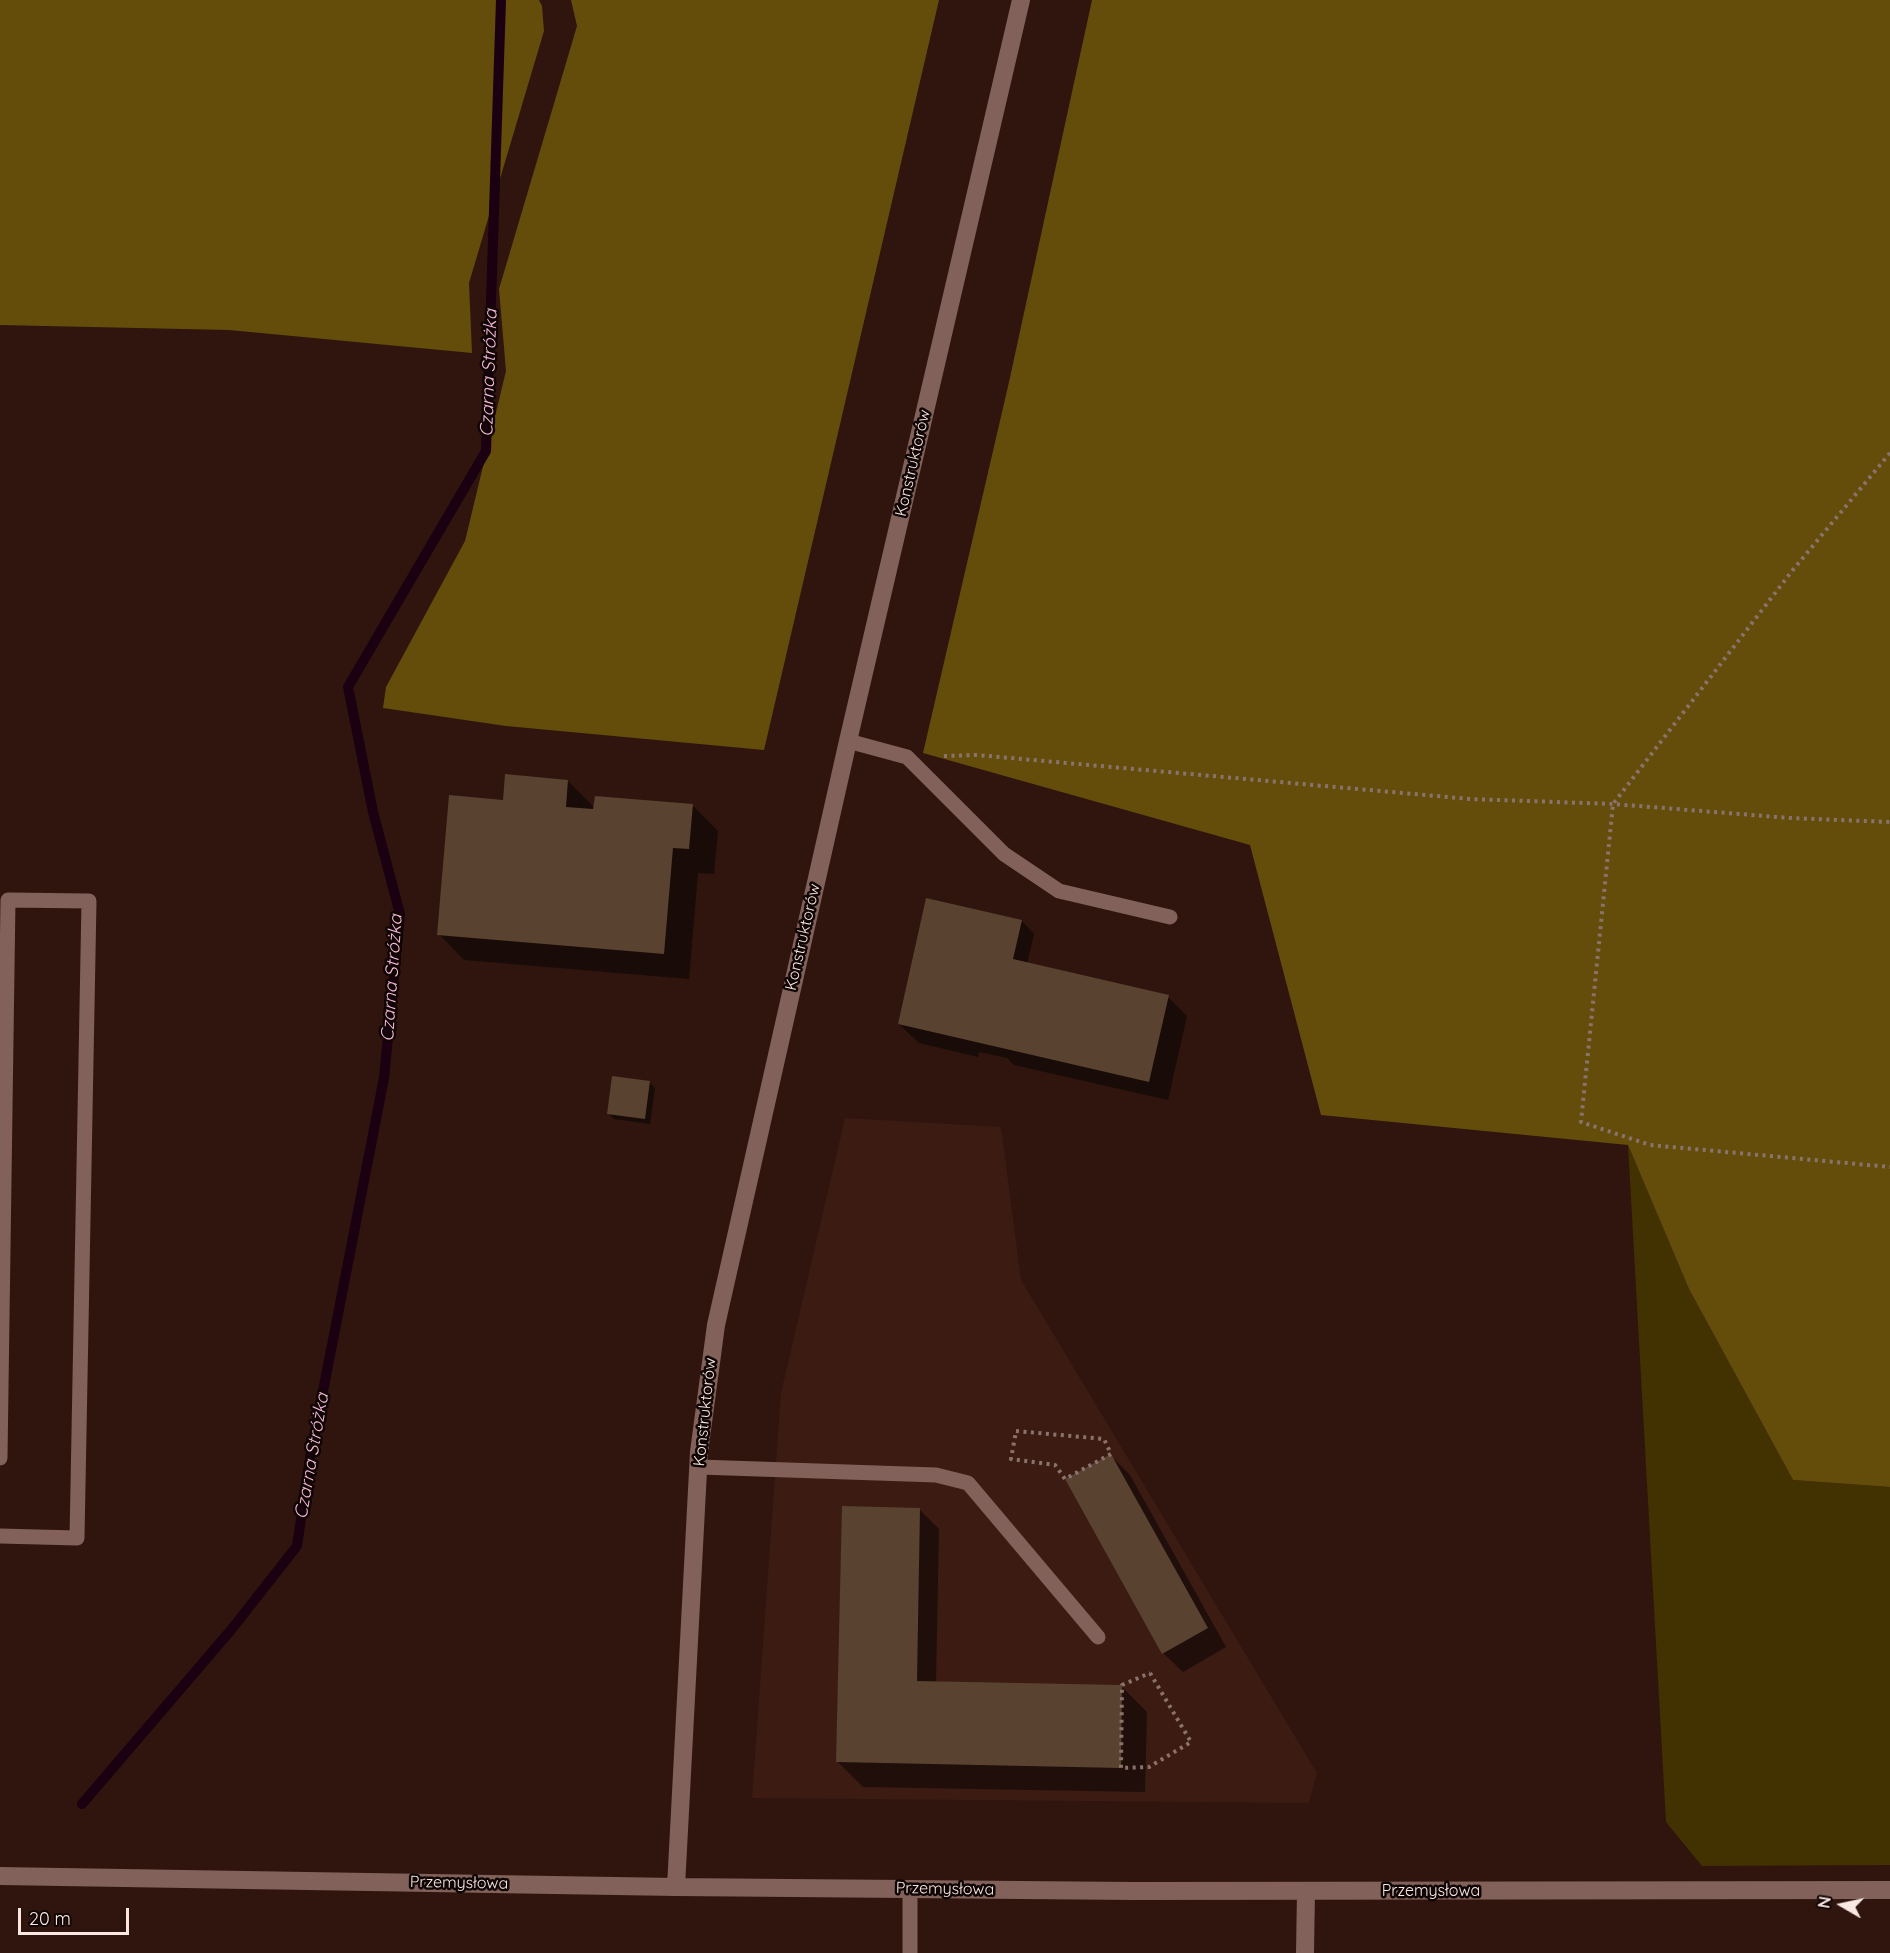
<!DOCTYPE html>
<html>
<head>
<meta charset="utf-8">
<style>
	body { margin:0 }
	#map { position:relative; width:1890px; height:1953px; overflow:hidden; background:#2f150e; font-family:Quicksand,sans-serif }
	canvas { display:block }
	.north { position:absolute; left:1812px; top:1875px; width:60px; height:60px; -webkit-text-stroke:4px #0f0503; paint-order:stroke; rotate:279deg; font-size:16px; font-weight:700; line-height:24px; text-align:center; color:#fbe8e3 }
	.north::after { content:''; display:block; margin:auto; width:21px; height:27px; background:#fbe8e3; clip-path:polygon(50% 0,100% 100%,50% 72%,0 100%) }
	.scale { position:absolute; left:18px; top:1908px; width:111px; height:27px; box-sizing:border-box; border:3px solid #fbe8e3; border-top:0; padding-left:8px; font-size:18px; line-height:21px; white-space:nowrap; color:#fbe8e3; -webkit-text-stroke:4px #0f0503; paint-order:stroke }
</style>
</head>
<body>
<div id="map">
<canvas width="1890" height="1953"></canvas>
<div class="north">N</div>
<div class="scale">20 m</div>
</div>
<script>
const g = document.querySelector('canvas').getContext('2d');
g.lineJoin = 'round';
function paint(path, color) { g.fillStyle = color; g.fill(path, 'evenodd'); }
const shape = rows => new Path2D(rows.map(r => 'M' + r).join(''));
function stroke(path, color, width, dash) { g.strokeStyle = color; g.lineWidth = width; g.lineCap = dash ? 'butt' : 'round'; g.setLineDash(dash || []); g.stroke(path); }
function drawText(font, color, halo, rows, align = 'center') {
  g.font = font + ' Quicksand,sans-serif'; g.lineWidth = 5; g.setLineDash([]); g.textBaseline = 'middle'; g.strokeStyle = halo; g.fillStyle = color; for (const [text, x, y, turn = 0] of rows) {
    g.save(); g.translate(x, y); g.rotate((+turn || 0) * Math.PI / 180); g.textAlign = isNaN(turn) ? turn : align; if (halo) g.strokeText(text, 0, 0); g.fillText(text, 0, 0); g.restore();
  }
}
const built = shape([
	[845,1118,1001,1127,1021,1280,1317,1773,1309,1803,752,1798,781,1393]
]);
const green = shape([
	[1628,1145,1689,1289,1793,1480,1890,1487,1890,1865,1702,1866,1666,1822]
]);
const forest = shape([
	[0,0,539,0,542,6,544,31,469,283,472,353,229,330,0,325],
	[571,0,939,0,764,750,506,726,383,708,386,687,465,541,506,371,499,289,577,26],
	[1092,0,1890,0,1890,1487,1793,1480,1689,1289,1628,1145,1321,1115,1250,845,923,753,1009,382]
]);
const shadow = shape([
	[568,781,595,808,693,806,718,831,714,874,698,873,689,979,464,960,439,934,504,801],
	[1022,921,1034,934,1027,964,1168,997,1187,1016,1168,1100,1014,1065,1007,1058,979,1052,978,1057,919,1043,899,1024],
	[649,1082,655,1088,650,1124,614,1119,608,1113],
	[1111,1456,1130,1475,1226,1647,1183,1672,1163,1653],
	[920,1510,939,1529,936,1683,1122,1687,1147,1712,1145,1792,863,1787,837,1761]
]);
const stream = shape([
	[82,1804,231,1630,297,1546,310,1458,384,1078,400,914,373,812,348,687,486,451,501,0]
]);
const building = shape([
	[505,774,568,780,566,807,593,809,595,796,693,804,689,849,673,848,664,954,437,935,449,795,503,800],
	[926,898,1022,920,1013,959,1169,995,1149,1082,898,1024],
	[612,1076,650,1081,645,1119,607,1114],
	[1111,1454,1208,1628,1162,1654,1065,1479],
	[842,1506,920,1508,917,1681,1122,1685,1121,1768,836,1762]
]);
const path = shape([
	[1890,453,1792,571,1613,804,1581,1122,1650,1145,1890,1167],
	[944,756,977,755,1470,799,1613,804,1790,818,1890,822],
	[1016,1431,1104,1439,1111,1454,1065,1479,1055,1465,1011,1459,1016,1431],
	[1150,1673,1191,1742,1149,1767,1121,1768,1122,1685,1150,1673]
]);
const lane = shape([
	[848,741,907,757,1004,854,1059,891,1170,917],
	[0,1458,8,900,89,901,77,1538,0,1536],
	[699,1467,936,1475,968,1483,1098,1637],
	[910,1953,910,1889]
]);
const street = shape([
	[1305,1953,1306,1891]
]);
const secondary = shape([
	[0,1876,676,1887,1135,1891,1890,1890],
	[676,1887,699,1452,716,1325,848,741,1021,0]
]);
const streetNames = [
	["Konstruktorów",913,463,-77],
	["Konstruktorów",803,937,-77],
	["Konstruktorów",705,1412,-84],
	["Przemysłowa",459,1883,1],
	["Przemysłowa",945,1889,1],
	["Przemysłowa",1431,1891]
];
const waterNames = [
	["Czarna Stróżka",489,373,-88],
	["Czarna Stróżka",392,978,-86],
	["Czarna Stróżka",312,1456,-80]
];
paint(built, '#3c1b13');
paint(green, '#423101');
paint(forest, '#644d0b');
paint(shadow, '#0007');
stroke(stream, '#1a0010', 10);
paint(building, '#59422f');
stroke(path, '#8a736d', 4, [3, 4.5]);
stroke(lane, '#816159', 15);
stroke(street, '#816159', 18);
stroke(secondary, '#816159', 18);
drawText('16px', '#fbe8e3', '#0f0503', streetNames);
drawText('italic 18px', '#fab8df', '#0f0503', waterNames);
</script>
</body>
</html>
